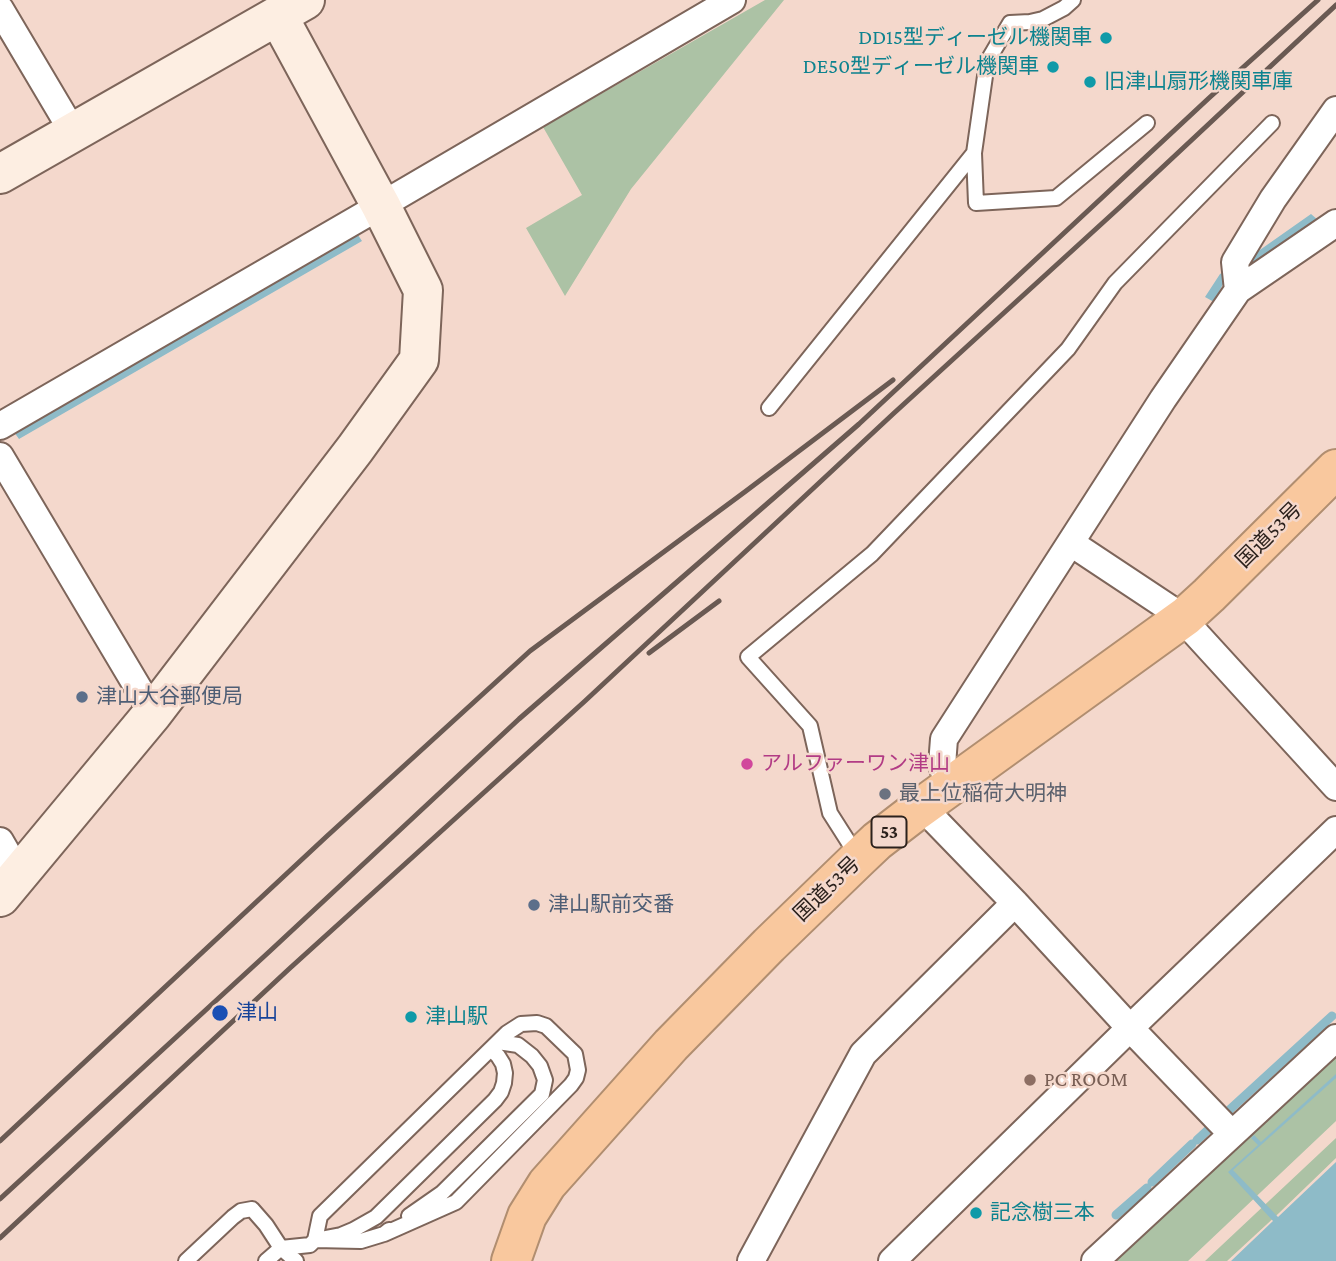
<!DOCTYPE html>
<html>
<head>
<meta charset="utf-8">
<style>
	body { margin:0 }
	canvas { display:block; background:#f4d8cc }
</style>
</head>
<body>
<canvas width="1336" height="1261"></canvas>
<script>
const g = document.querySelector('canvas').getContext('2d');
g.lineJoin = 'round';
function paint(path, color) { g.fillStyle = color; g.fill(path, 'evenodd'); }
const shape = rows => new Path2D(rows.map(r => 'M' + r).join(''));
function stroke(path, color, width, dash) { g.strokeStyle = color; g.lineWidth = width; g.lineCap = dash ? 'butt' : 'round'; g.setLineDash(dash || []); g.stroke(path); }
function drawText(font, color, halo, rows, align = 'center') {
  g.font = font + ' "Crimson Pro","Noto Sans JP",serif'; g.lineWidth = 5; g.setLineDash([]); g.textBaseline = 'middle'; g.strokeStyle = halo; g.fillStyle = color; for (const [text, x, y, turn = 0] of rows) {
    g.save(); g.translate(x, y); g.rotate((+turn || 0) * Math.PI / 180); g.textAlign = isNaN(turn) ? turn : align; if (halo) g.strokeText(text, 0, 0); g.fillText(text, 0, 0); g.restore();
  }
}
const green = shape([
	[765,0,784,0,631,189,565,296,526,228,582,195,543,127],
	[1336,1050,1336,1121,1188,1261,1107,1261],
	[1336,1138,1336,1158,1279,1213,1227,1261,1205,1261]
]);
const water = shape([
	[1311,214,1318,220,1247,274,1223,284,1214,302,1205,297,1220,274,1247,259],
	[358,235,362,241,19,439,14,432],
	[1336,1074,1336,1078,1233,1170,1278,1217,1336,1162,1336,1261,1231,1261,1273,1221,1228,1172,1258,1145,1251,1138,1254,1135,1261,1142]
]);
const stream = shape([
	[1226,1113,1332,1016],
	[1197,1140,1210,1128],
	[1152,1182,1192,1144],
	[1116,1215,1147,1188]
]);
const lane = shape([
	[1073,0,1064,8,1043,19,1030,22,1010,23,987,62,974,153,976,203,1056,198,1147,123],
	[769,408,974,153],
	[858,857,830,813,810,726,748,657,872,554,1068,349,1115,283,1272,123],
	[409,1216,442,1193,542,1094,545,1080,540,1066,532,1056,518,1045,498,1042],
	[315,1240,320,1216,507,1033,521,1024,537,1023,546,1026,575,1054,578,1070,576,1078,571,1085,456,1202,384,1234],
	[315,1240,361,1241,384,1234,389,1230],
	[186,1261,233,1217,241,1211,252,1209,266,1225,281,1248,296,1261],
	[266,1261,281,1248,310,1245,315,1240,341,1235,353,1230,376,1217,495,1100,501,1092,504,1083,505,1073,503,1064,498,1056,491,1049]
]);
const street = shape([
	[0,9,73,132],
	[1238,290,1235,262,1273,199,1336,110],
	[0,426,399,195,732,0],
	[0,456,153,713],
	[1071,543,1178,614,1336,787],
	[949,787,942,765,944,739,1163,399,1238,290,1336,223],
	[922,807,1015,903,1130,1028,1232,1134],
	[0,841,19,874],
	[751,1261,863,1054,1015,903],
	[892,1261,1130,1028,1336,830],
	[1095,1261,1336,1038]
]);
const secondary = shape([
	[0,174,305,0],
	[0,897,153,713,355,449,419,360,423,290,381,206,278,16]
]);
const highway = shape([
	[511,1261,527,1216,547,1184,671,1045,769,945,859,858,877,841,916,811,1186,616,1209,595,1336,469]
]);
const rail = shape([
	[649,653,719,601],
	[0,1141,326,837,530,651,746,491,893,380],
	[0,1199,270,951,519,719,859,424,1209,98,1318,0],
	[0,1238,289,969,585,701,893,414,1120,207,1336,5]
]);
const markers = [
	[1106,38,7,"#0f9aa8"],
	[1053,67,7,"#0f9aa8"],
	[1090,82,7,"#0f9aa8"],
	[82,697,7,"#5c6f8a"],
	[747,764,7,"#d1479c"],
	[885,794,7,"#6b7280"],
	[534,905,7,"#5c6f8a"],
	[220,1013,9,"#1a4fb4"],
	[411,1017,7,"#0f9aa8"],
	[1030,1080,7,"#8d6e63"],
	[976,1213,7,"#0f9aa8"]
];
const shields = [
	[889,832,35]
];
const shieldNames = [
	["53",889,832]
];
const cultureNames = [
	["DD15型ディーゼル機関車",1092,38,"right"],
	["DE50型ディーゼル機関車",1039,67,"right"],
	["旧津山扇形機関車庫",1104,82],
	["津山駅",425,1017],
	["記念樹三本",990,1213]
];
const streetNames = [
	["国道53号",1269,535,-45],
	["国道53号",827,889,-44]
];
const serviceNames = [
	["津山大谷郵便局",96,697],
	["津山駅前交番",548,905]
];
const hotelNames = [
	["アルファーワン津山",761,764]
];
const worshipNames = [
	["最上位稲荷大明神",899,794]
];
const transitNames = [
	["津山",236,1013]
];
const educationNames = [
	["PC ROOM",1044,1080]
];
paint(green, '#acc2a5');
paint(water, '#8ebbc8');
stroke(stream, '#8ebbc8', 9);
stroke(lane, '#7d655a', 18);
stroke(street, '#7d655a', 30);
stroke(secondary, '#7d655a', 42);
stroke(highway, '#b18e70', 42);
stroke(lane, '#fff', 14);
stroke(street, '#fff', 26);
stroke(secondary, '#fdeee2', 38);
stroke(highway, '#f9c89e', 38);
stroke(rail, '#6a5a53', 5);
for (const [x, y, r, color] of markers) { const dot = new Path2D(); dot.arc(x, y, r, 0, 2 * Math.PI); g.fillStyle = color; g.fill(dot); stroke(dot, '#f4d8cc', 2.5); }
for (const [x, y, w] of shields) { const box = new Path2D(); box.roundRect(x - w / 2, y - 15.5, w, 31, 5); g.fillStyle = '#f4d8cc'; g.fill(box); stroke(box, '#2b211c', 2); }
drawText('bold 19px', '#2b211c', null, shieldNames);
drawText('21px', '#0d838f', '#f4d8cc', cultureNames, 'left');
drawText('21px', '#2b211c', '#f4d8cc', streetNames);
drawText('21px', '#4e5e75', '#f4d8cc', serviceNames, 'left');
drawText('21px', '#b23c85', '#f4d8cc', hotelNames, 'left');
drawText('21px', '#5b616d', '#f4d8cc', worshipNames, 'left');
drawText('21px', '#164399', '#f4d8cc', transitNames, 'left');
drawText('21px', '#785e54', '#f4d8cc', educationNames, 'left');
</script>
</body>
</html>
